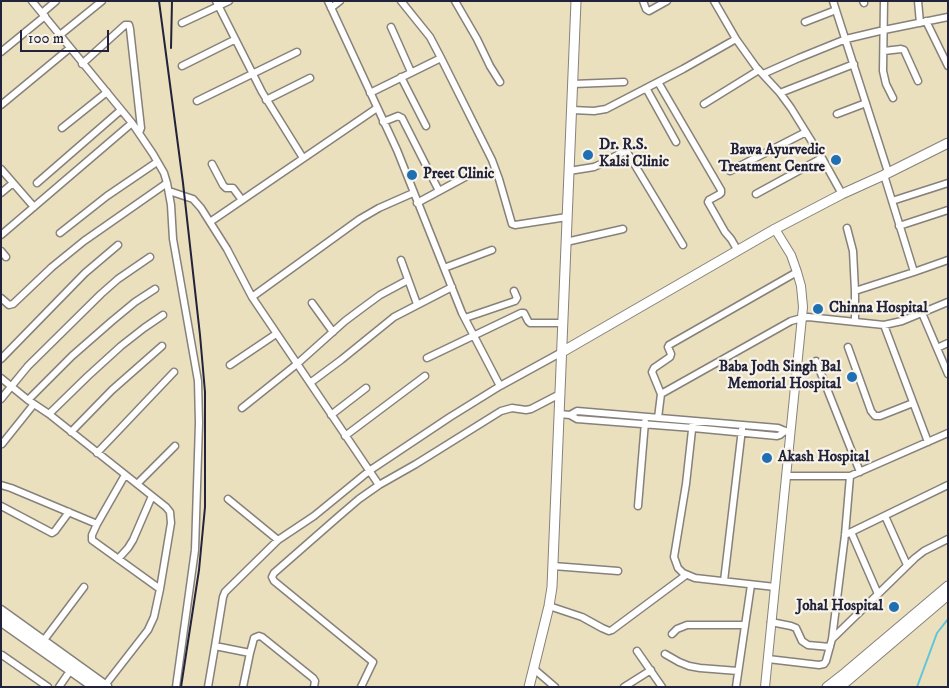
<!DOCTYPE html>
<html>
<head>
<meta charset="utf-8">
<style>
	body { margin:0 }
	#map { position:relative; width:949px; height:688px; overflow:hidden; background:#eae0bd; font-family:"IM FELL DW Pica",serif }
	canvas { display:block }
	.frame { position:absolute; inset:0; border:2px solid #22223b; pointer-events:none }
	.scale { position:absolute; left:20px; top:30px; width:89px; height:22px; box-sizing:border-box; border:2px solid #22223b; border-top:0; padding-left:6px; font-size:15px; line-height:18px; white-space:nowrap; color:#22223b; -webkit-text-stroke:4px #f7f3e8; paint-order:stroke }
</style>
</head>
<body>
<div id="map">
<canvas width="949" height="688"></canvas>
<div class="frame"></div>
<div class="scale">100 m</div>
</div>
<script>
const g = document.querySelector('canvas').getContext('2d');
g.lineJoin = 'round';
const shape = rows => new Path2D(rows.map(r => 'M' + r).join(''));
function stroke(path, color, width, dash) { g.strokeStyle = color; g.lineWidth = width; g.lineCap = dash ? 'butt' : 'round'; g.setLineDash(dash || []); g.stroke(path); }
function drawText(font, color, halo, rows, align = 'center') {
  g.font = font + ' "IM FELL DW Pica",serif'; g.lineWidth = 4.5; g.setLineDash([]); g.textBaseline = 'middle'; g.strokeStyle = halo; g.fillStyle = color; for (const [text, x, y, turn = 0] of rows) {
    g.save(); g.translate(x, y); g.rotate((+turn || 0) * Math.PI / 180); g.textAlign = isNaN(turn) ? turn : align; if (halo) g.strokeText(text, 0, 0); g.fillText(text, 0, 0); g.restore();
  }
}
const stream = shape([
	[917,687,937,633,948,619]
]);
const minor = shape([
	[32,1,132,123,153,154,164,173,167,183,171,205,173,239,198,381,199,423,195,550,176,687],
	[216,1,262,92,303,158],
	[328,1,397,150,462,313,500,386],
	[401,1,430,37,441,58,492,160,499,179,512,224,515,225,567,217],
	[455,1,477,39,490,66,500,82],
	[643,1,646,9,649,11,667,1],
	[714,1,736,39,756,67,780,93,791,108,822,158,842,194],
	[833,1,888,172],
	[863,1,864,3],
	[884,1,883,71,886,84,893,98],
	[918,1,920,23],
	[331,8,340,1],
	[42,13,56,1],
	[926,21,948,66],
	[805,22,836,10],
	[182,23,229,1],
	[391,27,411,72],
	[60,35,102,1],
	[884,51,901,49,904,50,918,81],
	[1,52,45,16],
	[82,64,125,25,129,25,130,29,141,128,139,133],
	[182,66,234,40],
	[763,74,799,58,846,39,884,30,948,17],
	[401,77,426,126],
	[658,82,721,190,721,193,720,194,709,200,708,202,725,232,731,239,738,251],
	[573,84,624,82],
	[646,88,676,142],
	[370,93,441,58],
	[780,93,854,64],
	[266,100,310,78],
	[197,101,297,52],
	[704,104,759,70],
	[1,105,70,48],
	[572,110,594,111,606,109,683,69,736,39],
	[837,114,866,103],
	[383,122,398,116,402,118,439,191],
	[62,128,107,92],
	[212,164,223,185,226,188,233,188,242,200],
	[1,169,34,207],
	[569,171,594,167,603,163,623,152,627,152,683,245],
	[730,171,806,132],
	[884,175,914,272],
	[37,183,121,110],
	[169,191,193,199,201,208,227,249,252,297,379,485],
	[1,193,13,183],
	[756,194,822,158],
	[892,201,948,183],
	[417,203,467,176],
	[210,222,377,108],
	[899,226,948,210],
	[847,228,853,251,855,291,855,322],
	[60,233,107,196,157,162],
	[1,235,132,123],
	[566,242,623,229],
	[1,251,6,257],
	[401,260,417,304],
	[444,268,492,250],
	[855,291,914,272,948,260],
	[252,297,360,219,379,208,413,193],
	[1,298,9,305,13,304,52,267,84,241,167,183],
	[312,303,333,332],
	[922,313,948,374],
	[465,318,515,301,517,298,514,291],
	[884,325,928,442],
	[848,347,871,411,875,416,880,416,913,403],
	[937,348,948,343],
	[427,358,521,313,524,313,528,321,530,323,563,323],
	[1,359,85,273,118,245],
	[816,361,860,472],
	[230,365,276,334],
	[1,378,28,400,49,414,166,507,170,512,171,523,160,589,154,617,148,630,106,684],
	[310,383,341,360,394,317,452,287],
	[661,394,652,372,654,368,670,357,671,354,668,347,669,345,797,272],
	[1,399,28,366,101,294,118,279,150,257],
	[28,400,72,356,112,321,135,302,155,289],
	[242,408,297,364,345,321,361,309,380,295,408,280],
	[49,414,88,376,121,346,144,328,163,315],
	[559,414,570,415,577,419,693,428,777,436,780,435,785,431],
	[331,415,366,388],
	[570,415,577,411,778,428,785,431,789,432],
	[658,418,661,394,791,321,802,318,808,317,884,325,902,321,948,302],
	[693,421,686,484,674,557,678,568,683,573,695,578,775,587],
	[71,432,112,390,162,346],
	[345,436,425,376],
	[2,444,34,404],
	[97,453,174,372],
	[125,475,97,524,92,535,92,540,160,589],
	[786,476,850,476,948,433],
	[137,484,175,446],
	[1,485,11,488,97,524],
	[228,499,278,540],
	[1,506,52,533,55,531,69,512],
	[638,506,645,422],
	[885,516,907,565],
	[851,532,878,594],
	[845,535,948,485],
	[118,559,128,548,133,540,152,496],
	[553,566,618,571],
	[724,581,742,429],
	[549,606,582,617,602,628,609,631,612,630,686,575],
	[1,609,108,686],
	[771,622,791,626,796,628,802,641,808,645,830,647],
	[1,623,92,687],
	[672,634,677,629,687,625,745,625],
	[832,639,915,558,924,551,948,539],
	[44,640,84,587],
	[215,646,250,653,254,638,259,636,262,637,313,678,315,681,314,687],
	[637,651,662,687],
	[665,654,679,662,689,666,700,668,738,671],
	[2,655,48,687],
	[768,659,819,665,824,664,826,661,832,639,845,535,850,476],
	[534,669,555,687],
	[59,687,70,671],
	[208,687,215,646,223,597,225,592,278,540,314,516,369,471,450,417,500,386,562,352],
	[243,687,250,653],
	[361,687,373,662,274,581,272,577,274,573,338,517,359,499,379,485,416,464,501,411,512,408,526,410,531,409,560,394],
	[624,687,651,670],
	[736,687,751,585]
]);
const tertiary = shape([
	[765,687,803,307,801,286,797,272,791,255,775,229]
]);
const secondary = shape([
	[562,352,775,229,842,194,884,175,948,143],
	[1,615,100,687],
	[529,687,549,606,552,587,576,1],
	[827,687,845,673,948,586],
	[840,687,948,595]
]);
const rail = shape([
	[159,1,183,183,200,335,205,392,205,507,199,570,181,687],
	[171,48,172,1]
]);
const markers = [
	[588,155,6,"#1f6fb2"],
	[836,160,6,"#1f6fb2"],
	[412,175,6,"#1f6fb2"],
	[818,309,6,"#1f6fb2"],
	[852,377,6,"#1f6fb2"],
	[767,458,6,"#1f6fb2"],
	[894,607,6,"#1f6fb2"]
];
const poiNames = [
	["Dr. R.S.",599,146],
	["Kalsi Clinic",599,163],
	["Bawa Ayurvedic",825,151,"right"],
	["Treatment Centre",825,168,"right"],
	["Preet Clinic",423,175],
	["Chinna Hospital",829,309],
	["Baba Jodh Singh Bal",841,368,"right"],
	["Memorial Hospital",841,385,"right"],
	["Akash Hospital",778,458],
	["Johal Hospital",883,607,"right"]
];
stroke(stream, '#5fc4dc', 2);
stroke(minor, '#86817c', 9);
stroke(tertiary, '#86817c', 10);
stroke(secondary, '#86817c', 11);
stroke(minor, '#fff', 6);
stroke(tertiary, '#fff', 8);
stroke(secondary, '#fff', 9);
stroke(rail, '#22223b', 2);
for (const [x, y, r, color] of markers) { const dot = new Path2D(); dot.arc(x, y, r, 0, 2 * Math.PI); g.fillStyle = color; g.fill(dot); stroke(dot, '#f7f3e8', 2); }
drawText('bold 15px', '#22223b', '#f7f3e8', poiNames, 'left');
</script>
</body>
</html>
